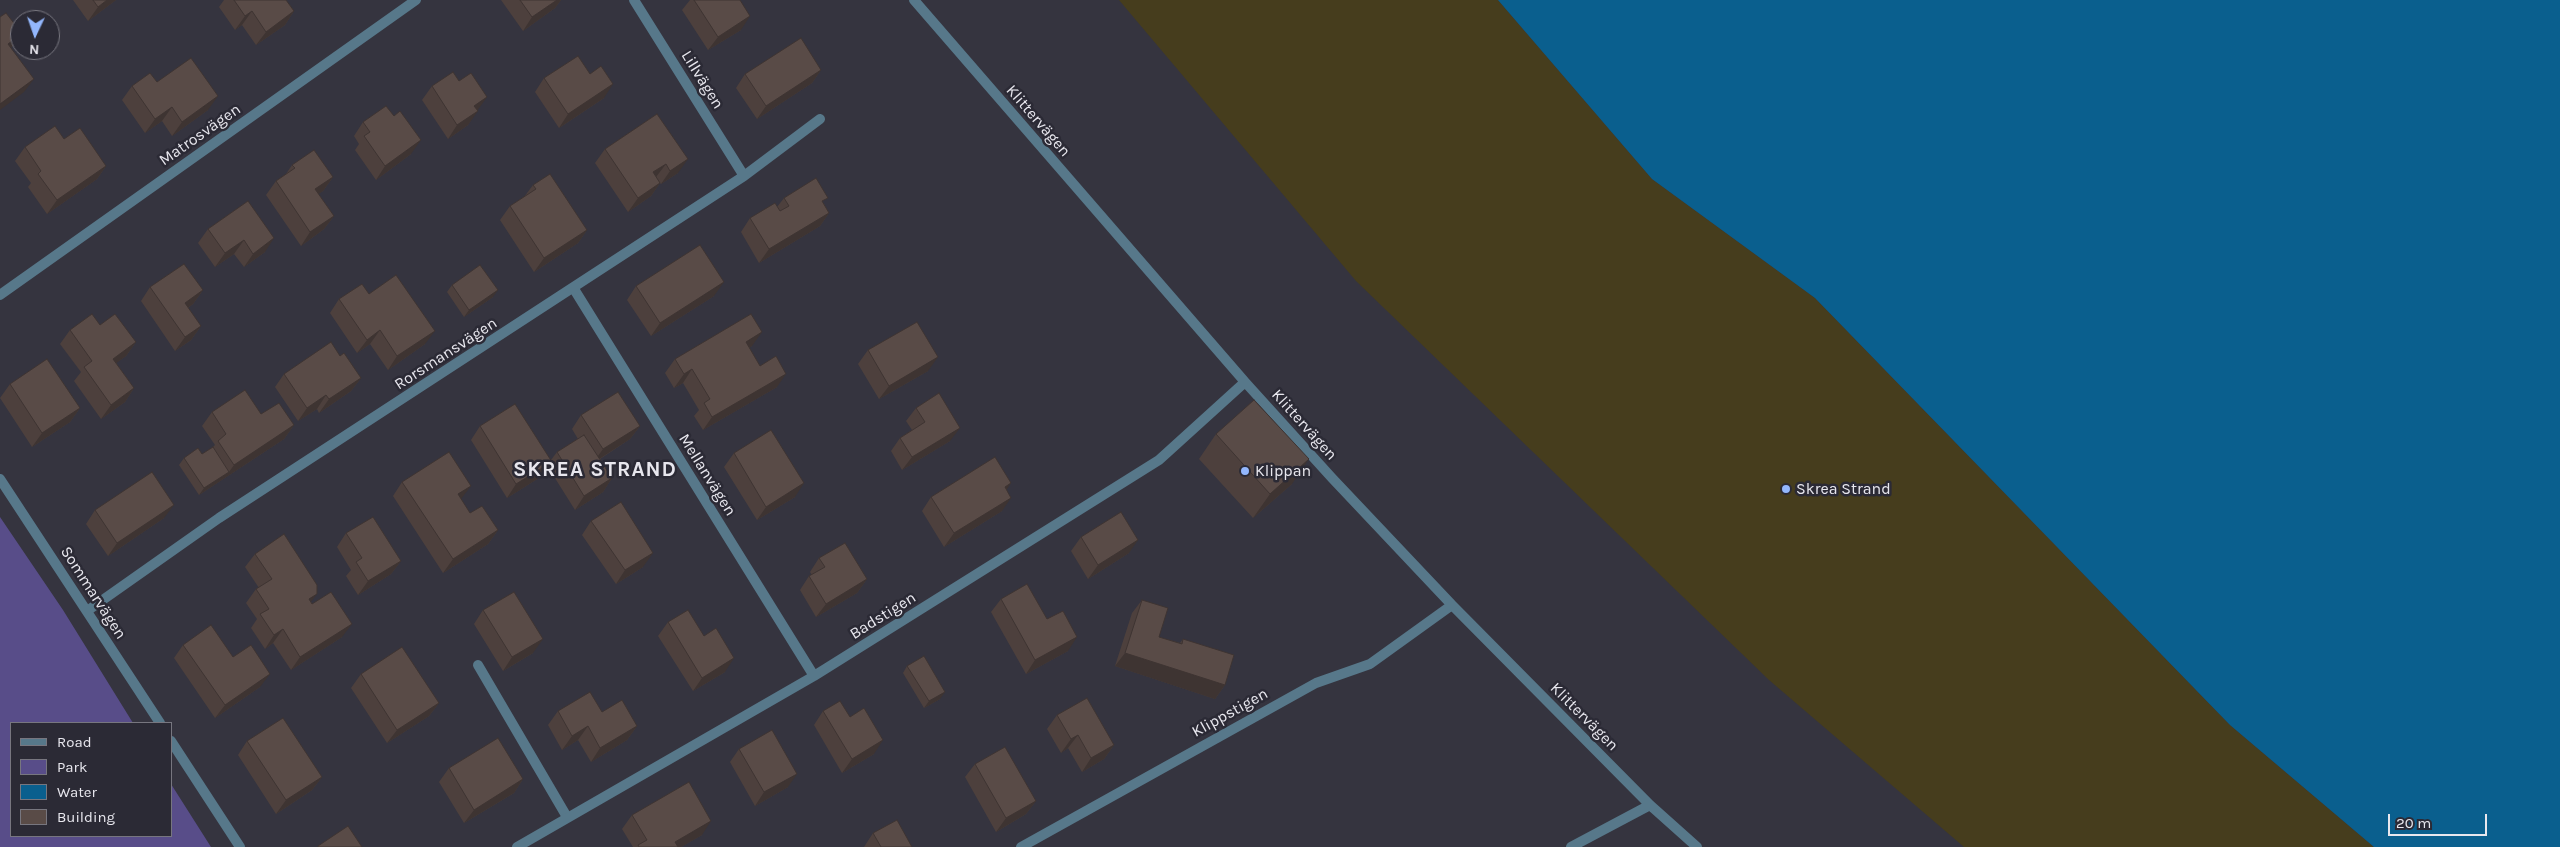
<!DOCTYPE html>
<html>
<head>
<meta charset="utf-8">
<style>
	body { margin:0 }
	#map { position:relative; width:2560px; height:847px; overflow:hidden; background:#35343f; font-family:Karla,sans-serif }
	canvas { display:block }
	.legend { position:absolute; left:10px; top:722px; width:162px; height:115px; box-sizing:border-box; background:#2b2a35; border:1px solid #77767f; margin:0; padding:6px 9px; list-style:none; font-size:15px; color:#e8e7ee }
	.legend li { display:flex; align-items:center; gap:10px; height:25px }
	.legend b { width:25px; border:1px solid #77767f }
	.north { position:absolute; left:10px; top:10px; width:50px; height:50px; box-sizing:border-box; background:#2b2a35; border:1px solid #77767f; border-radius:50%; rotate:183deg; font-size:14px; font-weight:700; line-height:20px; text-align:center; color:#e8e7ee }
	.north::after { content:''; display:block; margin:auto; width:18px; height:22px; background:#93b7fd; clip-path:polygon(50% 0,100% 100%,50% 72%,0 100%) }
	.scale { position:absolute; left:2388px; top:814px; width:99px; height:22px; box-sizing:border-box; border:2px solid #e8e7ee; border-top:0; padding-left:6px; font-size:15px; line-height:18px; white-space:nowrap; color:#e8e7ee; -webkit-text-stroke:4px #2b2a35; paint-order:stroke }
</style>
</head>
<body>
<div id="map">
<canvas width="2560" height="847"></canvas>
<ul class="legend">
<li><b style="height:6px;background:#57788a"></b>Road</li>
<li><b style="height:14px;background:#584d89"></b>Park</li>
<li><b style="height:14px;background:#0a5f8e"></b>Water</li>
<li><b style="height:14px;background:#594b47"></b>Building</li>
</ul>
<div class="north">N</div>
<div class="scale">20 m</div>
</div>
<script>
const g = document.querySelector('canvas').getContext('2d');
g.lineJoin = 'round';
function paint(path, color) { g.fillStyle = color; g.fill(path, 'evenodd'); }
const shape = rows => new Path2D(rows.map(r => 'M' + r).join(''));
function stroke(path, color, width, dash) { g.strokeStyle = color; g.lineWidth = width; g.lineCap = dash ? 'butt' : 'round'; g.setLineDash(dash || []); g.stroke(path); }
function drawText(font, color, halo, rows, align = 'center') {
  g.font = font + ' Karla,sans-serif'; g.lineWidth = 5; g.setLineDash([]); g.textBaseline = 'middle'; g.strokeStyle = halo; g.fillStyle = color; for (const [text, x, y, turn = 0] of rows) {
    g.save(); g.translate(x, y); g.rotate((+turn || 0) * Math.PI / 180); g.textAlign = isNaN(turn) ? turn : align; if (halo) g.strokeText(text, 0, 0); g.fillText(text, 0, 0); g.restore();
  }
}
const green = shape([
	[0,517,63,610,133,723,11,723,11,836,171,836,171,784,211,847,0,847]
]);
const sand = shape([
	[1119,0,1498,0,1652,179,1815,298,2230,725,2374,847,1964,847,1769,680,1356,281]
]);
const water = shape([
	[1498,0,2560,0,2560,847,2374,847,2230,725,1815,298,1652,179]
]);
const lane = shape([
	[478,665,567,817]
]);
const street = shape([
	[634,0,744,176],
	[914,0,1245,382,1332,478,1452,605,1650,805,1697,847],
	[574,289,814,676],
	[0,295,416,0],
	[0,479,160,723],
	[87,611,219,518,744,176,820,119],
	[171,741,240,847],
	[517,847,814,676,1159,460,1245,382],
	[1021,847,1316,683,1370,664,1452,605],
	[1571,847,1650,805]
]);
const wall = shape([
	[73,0,116,0,88,21],
	[224,0,286,0,294,11,285,25,256,45,242,25,235,30,219,7],
	[501,0,561,0,555,8,523,31],
	[690,0,740,0,741,30,708,50,682,10],
	[821,70,812,83,757,119,736,88,745,74],
	[544,78,604,98,559,128,535,92],
	[157,82,208,110,172,136,162,121,145,133,122,100,132,86],
	[432,86,477,111,468,125,448,139,422,100],
	[657,114,678,173,661,184,660,183,651,196,628,212,595,163,605,149],
	[363,122,411,154,376,180,355,150,359,144,354,136],
	[64,139,106,166,97,179,47,214,28,187,31,183,15,161,25,147],
	[292,165,333,177,323,191,318,194,334,216,324,229,301,246,266,195,276,181,286,174],
	[533,185,587,230,578,243,534,272,500,220,510,206,524,197],
	[784,198,824,204,829,213,820,226,759,263,741,232,750,218,777,207],
	[248,201,265,252,244,267,234,254,215,267,198,243,208,229],
	[452,285,493,297,464,317,447,292],
	[636,286,714,296,651,336,627,300],
	[150,287,203,290,193,304,188,308,201,326,191,340,175,351,141,301],
	[369,294,425,344,388,370,370,344,357,353,330,313,339,299],
	[100,325,136,342,126,356,116,363,134,388,125,402,101,419,74,381,81,372,60,344,70,330],
	[752,346,749,348,760,366,777,387,703,430,694,416,699,410,683,383,674,388,665,373,675,359],
	[868,350,928,371,879,399,858,364],
	[340,356,361,378,351,391,319,413,317,409,298,421,275,387,284,374],
	[10,384,80,408,70,422,32,447,0,398],
	[916,408,950,441,902,470,891,451,900,438,912,430,906,421],
	[212,412,261,414,294,425,284,439,199,495,179,465,184,458,202,454,213,447,215,445,202,426],
	[581,415,640,426,630,439,600,459,612,478,603,492,575,510,548,467,542,476,507,498,471,440,480,426,551,460,557,452,578,439,572,429],
	[1216,434,1292,484,1253,518,1199,459],
	[734,453,795,497,757,520,724,467],
	[402,482,461,499,470,513,498,530,488,544,443,573,393,496],
	[1007,490,1002,511,944,547,922,511,931,497],
	[95,510,164,518,108,556,86,524],
	[591,521,643,567,616,584,582,535],
	[346,533,401,561,391,574,358,595,346,576,351,570,337,547],
	[1081,537,1129,553,1088,579,1071,551],
	[255,554,311,602,342,637,291,670,273,643,265,649,251,628,257,619,246,603,256,589,259,588,245,567],
	[819,558,867,579,857,593,816,617,800,590,809,576,812,575,810,572],
	[1001,599,1047,619,1068,651,1026,674,991,612],
	[1142,600,1159,637,1180,643,1183,639,1225,685,1215,699,1115,666,1132,613],
	[483,610,533,653,503,671,474,624],
	[668,622,704,636,725,672,693,691,658,636],
	[183,645,233,657,260,687,215,718,174,658],
	[907,666,940,699,924,708,903,673],
	[361,674,439,703,429,716,387,743,351,688],
	[558,711,602,712,637,726,627,740,591,762,578,740,562,750,548,725],
	[823,711,850,717,874,754,842,773,814,725],
	[1057,715,1114,745,1104,759,1082,772,1068,748,1061,753,1047,729],
	[247,741,322,777,312,790,276,814,238,755],
	[739,749,788,787,755,806,730,762],
	[975,764,1036,801,1026,814,996,832,965,777],
	[449,768,523,779,514,793,464,823,439,782],
	[632,815,702,835,681,847,633,847,622,829],
	[873,833,912,847,864,847]
]);
const shadedWall = shape([
	[107,0,116,0,88,21,98,7],
	[557,0,561,0,555,8,523,31,532,17],
	[252,11,242,25,235,30,245,16],
	[294,11,285,25,256,45,266,32],
	[750,16,741,30,708,50,718,37],
	[20,35,20,36,12,47,0,57,8,44],
	[821,70,812,83,757,119,766,106],
	[34,79,24,92,0,110,0,104],
	[613,84,604,98,559,128,568,114],
	[218,96,208,110,172,136,182,122],
	[487,97,477,111,474,106],
	[172,107,162,121,145,133,155,119],
	[478,111,468,125,448,139,457,125],
	[421,140,411,154,376,180,385,166],
	[688,159,678,173,661,184,670,171],
	[666,164,656,177,653,172],
	[106,166,97,179,47,214,57,200],
	[333,177,323,191,305,203,315,189],
	[660,183,651,196,628,212,638,198],
	[829,213,820,226,759,263,769,249],
	[334,216,324,229,301,246,310,232],
	[587,230,578,243,534,272,544,258],
	[274,238,265,252,244,267,253,254],
	[244,240,234,254,215,267,225,253],
	[724,282,714,296,651,336,660,323],
	[203,290,193,304,175,317,185,303],
	[498,290,493,297,464,317,469,310],
	[201,326,191,340,175,351,185,337],
	[380,330,370,344,357,353,367,340],
	[435,331,425,344,388,370,397,356],
	[762,332,752,346,736,356,746,342],
	[136,342,126,356,104,372,113,359],
	[938,357,928,371,879,399,889,386],
	[692,369,683,383,674,388,684,374],
	[786,374,777,387,703,430,712,417],
	[361,378,351,391,319,413,329,399],
	[134,388,125,402,101,419,111,405],
	[326,395,317,409,298,421,307,408],
	[80,408,70,422,32,447,42,433],
	[294,425,284,439,199,495,204,488,229,472,234,465],
	[640,426,630,439,593,463,603,449],
	[960,428,950,441,902,470,912,457],
	[1309,459,1292,484,1253,518,1270,494],
	[552,462,542,476,507,498,516,484],
	[612,478,603,492,575,510,584,496],
	[804,483,795,497,757,520,766,507],
	[1011,483,1002,497,1005,487],
	[471,486,461,499,458,494],
	[1011,498,1002,511,944,547,954,533],
	[174,505,164,518,108,556,117,543],
	[498,530,488,544,443,573,453,559],
	[1138,540,1129,553,1088,579,1098,565],
	[653,553,643,567,616,584,625,570],
	[401,561,391,574,358,595,368,581],
	[867,579,857,593,816,617,826,604],
	[317,594,307,607,309,599],
	[352,624,342,637,291,670,300,657],
	[283,629,273,643,265,649,274,635],
	[1077,637,1068,651,1026,674,1035,660],
	[543,639,533,653,503,671,512,657],
	[1125,653,1225,685,1215,699,1115,666],
	[734,658,725,672,693,691,702,678],
	[270,674,260,687,215,718,225,705],
	[945,692,940,699,924,708,929,701],
	[439,703,429,716,387,743,397,730],
	[588,726,578,740,562,750,572,736],
	[637,726,627,740,591,762,600,748],
	[1078,735,1068,748,1061,753,1071,739],
	[883,740,874,754,842,773,852,759],
	[1114,745,1104,759,1082,772,1091,758],
	[797,774,788,787,755,806,764,792],
	[322,777,312,790,276,814,286,800],
	[523,779,514,793,464,823,474,810],
	[1036,801,1026,814,996,832,1006,818],
	[711,821,702,835,681,847,672,847,675,842]
]);
const building = shape([
	[93,0,107,0,98,7,93,0],
	[234,0,286,0,294,11,266,32,252,11,245,16,234,0],
	[520,0,557,0,532,17,520,0],
	[694,0,740,0,750,16,718,37,694,0],
	[6,13,20,31,20,35,8,44,34,79,0,104,0,17,6,13],
	[801,38,821,70,766,106,745,74,801,38],
	[578,56,590,74,601,66,613,84,568,114,544,78,578,56],
	[191,58,218,96,182,122,172,107,155,119,132,86,150,73,157,82,191,58],
	[453,72,459,81,471,73,487,97,474,106,478,111,457,125,432,86,453,72],
	[386,106,394,116,400,111,421,140,385,166,364,136,370,132,363,122,386,106],
	[657,114,688,159,670,171,666,164,653,172,660,183,638,198,605,149,657,114],
	[55,126,64,139,80,128,106,166,57,200,38,174,41,171,25,147,55,126],
	[314,150,333,177,315,189,334,216,310,232,276,181,295,168,292,165,314,150],
	[550,174,587,230,544,258,510,206,536,189,533,185,550,174],
	[816,178,828,198,822,201,829,213,769,249,750,218,775,203,780,211,789,206,784,198,816,178],
	[248,201,274,238,253,254,244,240,225,253,208,229,248,201],
	[700,245,724,282,660,323,636,286,700,245],
	[184,264,203,290,185,303,201,326,185,337,150,287,184,264],
	[480,265,498,290,469,310,452,285,480,265],
	[396,275,435,331,397,356,380,330,367,340,339,299,362,284,369,294,396,275],
	[92,314,100,325,115,314,136,342,113,359,134,388,111,405,84,367,92,361,70,330,92,314],
	[751,314,762,332,746,342,760,366,776,356,786,374,712,417,704,403,710,399,692,369,684,374,675,359,751,314],
	[917,322,938,357,889,386,868,350,917,322],
	[331,342,340,356,344,353,361,378,329,399,326,395,307,408,284,374,331,342],
	[47,359,80,408,42,433,10,384,47,359],
	[245,390,261,414,279,403,294,425,234,465,218,441,226,434,212,412,245,390],
	[618,392,640,426,603,449,581,415,618,392],
	[939,393,960,428,912,457,900,438,925,422,916,408,939,393],
	[1254,400,1309,459,1270,494,1216,434,1254,400],
	[515,404,552,462,516,484,480,426,515,404],
	[771,430,804,483,766,507,734,453,771,430],
	[584,435,612,478,584,496,557,452,584,435],
	[213,447,229,472,204,488,184,458,198,448,202,454,213,447],
	[449,452,471,486,458,494,470,513,482,506,498,530,453,559,402,482,449,452],
	[995,457,1011,483,1005,487,1011,498,954,533,931,497,995,457],
	[152,472,174,505,117,543,95,510,152,472],
	[621,502,653,553,625,570,591,521,621,502],
	[1121,512,1138,540,1098,565,1081,537,1121,512],
	[373,517,401,561,368,581,356,562,362,558,346,533,373,517],
	[284,534,317,585,317,594,309,599,312,604,331,592,352,624,300,657,283,629,274,635,260,614,269,609,256,589,272,579,255,554,284,534],
	[845,543,867,579,826,604,809,576,825,567,819,558,845,543],
	[1027,584,1047,619,1063,611,1077,637,1035,660,1001,599,1027,584],
	[514,592,543,639,512,657,483,610,514,592],
	[1142,600,1168,608,1159,637,1182,644,1183,639,1234,655,1225,685,1125,653,1142,600],
	[688,610,704,636,716,628,734,658,702,678,668,622,688,610],
	[211,625,233,657,251,645,270,674,225,705,183,645,211,625],
	[402,647,439,703,397,730,361,674,402,647],
	[924,656,945,692,929,701,907,666,924,656],
	[590,692,602,712,622,700,637,726,600,748,588,726,572,736,558,711,590,692],
	[1087,698,1114,745,1091,758,1078,735,1071,739,1057,715,1087,698],
	[840,701,850,717,864,708,883,740,852,759,823,711,840,701],
	[283,718,322,777,286,800,247,741,283,718],
	[772,730,797,774,764,792,739,749,772,730],
	[498,738,523,779,474,810,449,768,498,738],
	[1005,747,1036,801,1006,818,975,764,1005,747],
	[689,782,711,821,675,842,678,847,639,847,638,845,647,840,632,815,689,782],
	[897,820,912,847,881,847,873,833,897,820],
	[348,826,362,847,318,847,318,846,348,826]
]);
const markers = [
	[1245,471,5,"#93b7fd"],
	[1786,489,5,"#93b7fd"]
];
const streetNames = [
	["Lillvägen",702,80,58],
	["Klittervägen",1038,121,49],
	["Matrosvägen",200,135,-35],
	["Rorsmansvägen",446,354,-33],
	["Klittervägen",1304,425,48],
	["Mellanvägen",707,475,58],
	["Sommarvägen",93,593,57],
	["Badstigen",883,616,-32],
	["Klippstigen",1230,713,-29],
	["Klittervägen",1584,717,45]
];
const poiNames = [
	["Klippan",1255,471],
	["Skrea Strand",1796,489]
];
const districtNames = [
	["SKREA STRAND",595,470]
];
paint(green, '#584d89');
paint(sand, '#463d1d');
paint(water, '#0a5f8e');
stroke(lane, '#57788a', 10);
stroke(street, '#57788a', 10);
paint(wall, '#4d403d');
paint(shadedWall, '#3e3432');
paint(building, '#594b47');
stroke(building, '#3e3432', 1);
for (const [x, y, r, color] of markers) { const dot = new Path2D(); dot.arc(x, y, r, 0, 2 * Math.PI); g.fillStyle = color; g.fill(dot); stroke(dot, '#2b2a35', 2); }
drawText('16px', '#e8e7ee', '#2b2a35', streetNames);
drawText('16px', '#e8e7ee', '#2b2a35', poiNames, 'left');
g.letterSpacing = '1px';
drawText('bold 21px', '#e8e7ee', '#2b2a35', districtNames);
g.letterSpacing = '0px';
</script>
</body>
</html>
